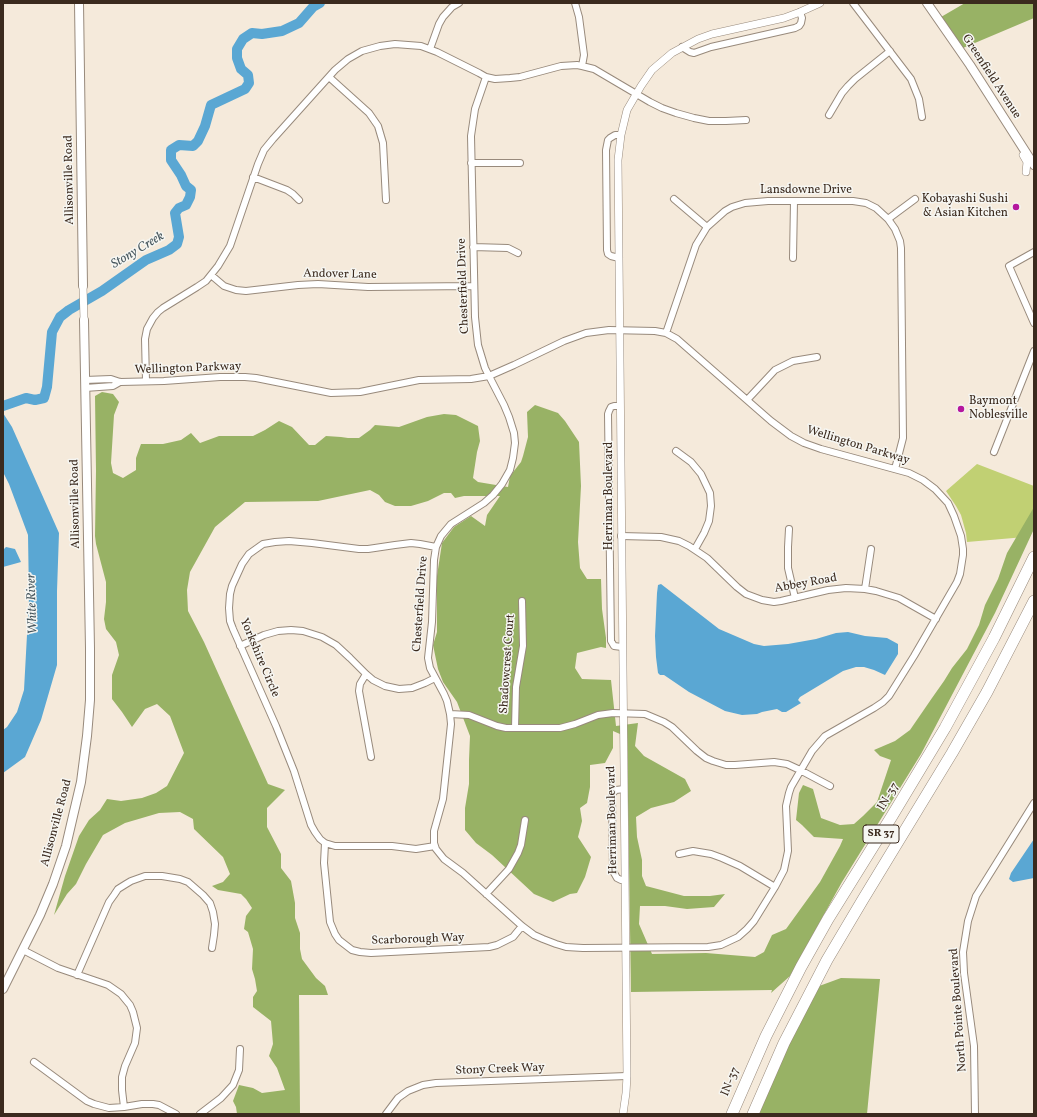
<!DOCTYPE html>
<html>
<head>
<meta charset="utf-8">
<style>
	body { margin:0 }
	#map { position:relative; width:1037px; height:1117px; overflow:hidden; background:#f5eadb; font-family:Vollkorn,serif }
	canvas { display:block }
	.frame { position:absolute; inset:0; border:4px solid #3b2a1e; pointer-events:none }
</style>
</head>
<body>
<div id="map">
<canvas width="1037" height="1117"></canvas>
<div class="frame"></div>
</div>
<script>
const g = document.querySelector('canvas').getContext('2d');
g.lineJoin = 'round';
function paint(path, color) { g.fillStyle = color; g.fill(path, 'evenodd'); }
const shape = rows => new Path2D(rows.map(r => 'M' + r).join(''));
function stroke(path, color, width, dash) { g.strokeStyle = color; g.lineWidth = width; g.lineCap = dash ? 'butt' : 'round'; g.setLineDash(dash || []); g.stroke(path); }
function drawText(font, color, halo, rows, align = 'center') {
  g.font = font + ' Vollkorn,serif'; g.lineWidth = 3; g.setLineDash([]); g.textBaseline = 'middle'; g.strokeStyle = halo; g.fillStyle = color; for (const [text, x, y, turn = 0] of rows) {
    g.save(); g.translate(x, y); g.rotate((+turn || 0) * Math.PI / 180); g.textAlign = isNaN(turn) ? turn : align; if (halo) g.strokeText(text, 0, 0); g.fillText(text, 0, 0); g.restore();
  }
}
const green = shape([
	[977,464,1034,486,1034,515,1025,537,967,542,966,533,961,515,956,506,946,491]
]);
const forest = shape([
	[965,3,1034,3,1034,18,963,48,941,17],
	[102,392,113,394,119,402,114,415,111,463,113,473,123,478,136,470,136,458,141,444,163,444,181,440,191,433,200,443,219,436,253,436,265,430,279,421,292,427,309,445,315,445,326,436,341,437,348,438,359,438,370,430,375,425,399,427,427,417,444,414,456,415,478,426,480,441,477,452,473,478,478,482,508,487,510,476,521,462,523,456,528,437,527,412,535,405,558,413,565,421,579,442,581,486,578,542,580,568,587,579,601,579,602,609,606,638,606,648,601,647,577,653,575,668,582,679,611,680,616,726,638,723,635,746,644,756,685,779,691,791,674,802,651,808,636,817,637,837,642,860,642,876,646,886,684,896,710,896,725,894,714,907,687,909,665,906,640,906,639,924,652,954,706,953,755,957,764,952,772,935,786,929,820,882,840,846,843,839,814,837,802,825,796,820,799,793,803,785,813,789,821,818,840,825,854,824,863,816,877,802,891,760,880,756,874,750,895,741,910,730,932,698,944,681,952,668,967,649,979,625,985,605,998,579,1007,553,1034,507,1034,529,995,613,921,754,842,882,790,976,771,993,772,990,631,992,627,737,613,731,613,748,605,763,590,765,590,787,587,803,580,808,582,821,578,837,591,857,585,877,577,893,570,894,553,902,534,894,492,855,476,843,465,830,465,808,469,784,469,760,470,736,457,702,443,682,438,669,433,645,437,632,437,576,442,543,454,527,471,516,485,526,487,515,500,496,464,496,455,498,451,493,444,493,428,501,411,506,395,506,385,502,379,495,370,490,318,501,245,502,215,527,190,572,187,590,188,611,204,642,268,784,285,790,267,808,267,827,281,854,281,868,291,881,295,903,295,918,300,933,300,949,302,959,316,978,325,986,328,995,299,995,300,1114,237,1114,236,1107,233,1101,239,1085,253,1088,262,1093,285,1090,277,1068,269,1056,273,1044,271,1021,253,1007,253,997,257,991,255,979,252,969,253,949,248,932,244,929,246,916,252,908,246,899,241,894,218,890,212,886,223,882,230,874,223,857,194,829,193,819,180,812,159,813,125,823,103,835,86,864,76,884,67,894,54,915,65,876,79,836,89,820,100,810,107,799,121,801,142,798,156,793,167,786,184,753,170,716,157,704,145,709,132,727,122,712,112,699,112,675,119,655,116,642,106,629,104,619,106,602,106,582,96,544,95,536,96,471,95,396],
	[841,978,880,979,867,1114,755,1114,811,989]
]);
const water = shape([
	[3,413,12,427,59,533,57,591,57,665,41,720,25,757,3,773,3,730,7,727,17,712,24,690,29,598,28,535,9,484,3,472],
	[6,547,15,549,21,562,3,567,3,550],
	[661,584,719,629,754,644,764,646,788,644,816,639,836,633,848,632,865,636,887,638,898,644,898,654,885,675,874,670,864,667,856,667,843,671,800,697,798,700,801,703,786,712,782,712,777,709,762,712,757,714,742,715,725,711,689,692,664,675,660,675,658,673,656,657,655,636,657,593,658,585],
	[1034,839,1034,878,1013,882,1009,879,1011,873]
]);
const river = shape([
	[3,406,26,398,35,400,44,398,47,387,52,332,60,317,69,310,102,291,146,260,169,250,177,244,179,237,175,213,179,208,186,205,190,197,191,190,186,186,181,175,171,160,171,150,179,145,193,146,198,141,205,126,211,105,245,89,249,83,248,75,241,69,237,58,237,49,243,39,252,33,262,34,282,31,299,23,313,7,320,3]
]);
const minor = shape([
	[575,3,579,17,584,55,582,66],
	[853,3,911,79,919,99,922,117],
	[682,47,690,52,694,53,711,47,795,28,799,26,801,23,802,18,800,12],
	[430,49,439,24,443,17,452,7,459,3],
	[329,77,369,113,378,126,383,143,386,200],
	[829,115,842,93,848,86,855,79,890,51],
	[471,163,520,163],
	[253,177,287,190,293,194,299,200],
	[674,199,707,227],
	[888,219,915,199],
	[473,247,508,248,518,253],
	[1034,252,1009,266,1034,323],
	[619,258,611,256,608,254,607,250,606,150,608,140,610,138,615,135,621,135],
	[793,258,794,201],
	[211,275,224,286,236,290,246,291,298,285,318,284,368,287,473,286],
	[666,333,696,245,707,227,725,211,732,207,745,203,768,201,853,201,866,203,876,208,888,219,895,229,900,241,901,248,903,438,895,469],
	[85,380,111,379,120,382,164,381,220,377,245,377,256,378,331,393,360,392,419,380,471,379,489,376,514,365,564,341,586,333,609,330,655,331,666,333,677,339,771,421,791,436,804,443,821,449,909,473,923,480,935,489,948,503,954,516,961,536,963,549,963,555,960,574,957,582,914,656,889,696,883,702,874,708,825,736,812,751,791,787,789,793,786,806,788,851,784,870,775,887,754,921,747,929,738,937,721,945,708,947,583,948,566,947,556,944,543,939,534,935,522,926,463,873,444,859,436,849,434,843,434,831,443,799,451,724,450,714,447,701,444,694,430,668,428,658,432,622,434,560,436,547,441,536,451,524,484,503,493,495,502,484,510,470,513,458,515,443,514,433,509,417,504,405,489,376,485,368,478,345,475,317,471,136,475,109,486,77],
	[146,381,145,339,147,329,153,318,158,312,163,308,197,287,206,281,218,266,230,246,258,164,264,150,273,139,335,70,348,59,362,51,380,46,395,44,421,46,437,52,479,73,486,77,495,79,510,78,520,77,561,66,577,65,582,66,594,69,650,102,662,108,676,113,694,118,709,121,726,121,746,120],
	[85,388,113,386,120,382],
	[747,400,775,370,793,361,817,357],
	[620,406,614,406,611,407,609,411,608,414,611,641,614,646,622,647],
	[676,451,691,462,701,474,710,493,711,506,709,521,704,533,695,549],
	[994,452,1034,351],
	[789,529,788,547,788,568,795,598],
	[621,536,661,537,679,541,689,546,707,558,737,587,746,594,762,600,774,602,781,601,828,590,846,588,865,589,876,591,899,598,936,619],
	[865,589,871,549],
	[240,646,264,635,278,631,291,630,303,631,322,637,336,645,350,658,366,674,373,680,385,686,399,689,412,688,425,683,435,678],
	[366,674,360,684,359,691,371,757],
	[450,714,469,715,497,726,506,728,560,728,575,724,598,715,613,713,645,714,664,722,672,727,697,751,706,758,713,761,726,765,735,765,774,762,787,764,800,770,830,786],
	[515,728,516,687,523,646,522,601],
	[624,789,616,790,612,794,612,798,613,871,617,878,621,880,625,880],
	[325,843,324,863,330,922,335,934,339,940,352,950,360,952,371,953,489,947,497,945,513,937,522,926],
	[435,846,416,849,392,846,335,846,325,843,320,839,315,832,311,825,294,771,276,726,233,629,230,621,229,608,230,594,232,586,242,564,249,554,263,544,275,542,289,541,312,543,359,549,368,549,395,545,411,543,420,544,436,547],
	[679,854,693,851,711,854,722,858,740,866,775,887],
	[486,894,509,869,518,853,521,845,525,820],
	[23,950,58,968,108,985,121,994,130,1005,133,1012,137,1028,135,1043,125,1066,122,1077,122,1090,124,1107],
	[77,975,109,902,114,895,118,889,126,884,131,881,145,876,162,876,180,879,188,882,203,895,210,903,213,912,215,924,214,935,212,948],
	[34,1062,87,1101,94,1104,109,1108,124,1107,142,1104,153,1104,159,1105,176,1114],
	[200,1114,221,1098,233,1085,239,1070,240,1049],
	[386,1114,398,1098,408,1091,423,1085,436,1083,627,1076],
	[975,1114,974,1046,964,973,963,952,968,921,976,896,1034,803]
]);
const tertiary = shape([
	[1023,155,1027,162,1026,172],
	[83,286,84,320],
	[623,1114,626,1093,627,1076,619,258,618,160,621,135,627,110,641,86,652,70,672,53,698,39,712,34,784,18,800,12,820,3]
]);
const secondary = shape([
	[79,3,83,286],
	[927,3,970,65,1034,165],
	[3,989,40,915,53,884,66,846,73,816,81,782,87,736,90,700,90,648,84,320]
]);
const motorway = shape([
	[732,1114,766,1036,801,967,828,919,892,816,945,728,994,638,1034,557],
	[753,1114,784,1043,827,960,862,901,952,753,987,692,1034,601]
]);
const markers = [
	[1016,207,4,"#b5179e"],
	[961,409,4,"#b5179e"]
];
const shields = [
	[881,834,36]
];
const shieldNames = [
	["SR 37",881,834]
];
const streetNames = [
	["Greenfield Avenue",991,77,57],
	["Allisonville Road",70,180,-91],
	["Lansdowne Drive",806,191],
	["Andover Lane",340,275,1],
	["Chesterfield Drive",464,286,-92],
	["Wellington Parkway",188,369,-2],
	["Wellington Parkway",858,446,17],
	["Herriman Boulevard",610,496,-90],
	["Allisonville Road",76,504,-91],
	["Abbey Road",806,584,-10],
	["Chesterfield Drive",421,604,-86],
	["Yorkshire Circle",259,658,67],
	["Shadowcrest Court",508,664,-86],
	["IN-37",889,797,-59],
	["Herriman Boulevard",613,820,-91],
	["Allisonville Road",57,823,-75],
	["Scarborough Way",418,940,-2],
	["North Pointe Boulevard",959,1010,-94],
	["Stony Creek Way",500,1070,-2],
	["IN-37",731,1082,-67]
];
const poiNames = [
	["Kobayashi Sushi",1008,200],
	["& Asian Kitchen",1008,214],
	["Baymont",969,402,"left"],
	["Noblesville",969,416,"left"]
];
const waterNames = [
	["Stony Creek",138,251,-31],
	["White River",33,604,-92]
];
paint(green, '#c1d073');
paint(forest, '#98b265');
paint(water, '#5aa7d3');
stroke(river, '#5aa7d3', 10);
stroke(minor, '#988a7c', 8);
stroke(tertiary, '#988a7c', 8);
stroke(secondary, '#988a7c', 10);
stroke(motorway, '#988a7c', 12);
stroke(minor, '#fff', 6);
stroke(tertiary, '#fff', 7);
stroke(secondary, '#fff', 8);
stroke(motorway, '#fff', 11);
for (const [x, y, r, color] of markers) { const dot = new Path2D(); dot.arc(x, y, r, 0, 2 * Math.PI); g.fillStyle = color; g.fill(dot); stroke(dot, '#f6f6f2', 1.5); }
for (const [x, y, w] of shields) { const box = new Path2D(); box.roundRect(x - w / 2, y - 9, w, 18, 3); g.fillStyle = '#f6f6f2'; g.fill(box); stroke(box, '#3b2a1e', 1); }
drawText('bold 11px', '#3b2a1e', null, shieldNames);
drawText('12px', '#3b2a1e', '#f6f6f2', streetNames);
drawText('12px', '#3b2a1e', '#f6f6f2', poiNames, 'right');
drawText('italic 13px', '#46565d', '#f6f6f2', waterNames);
</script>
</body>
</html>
